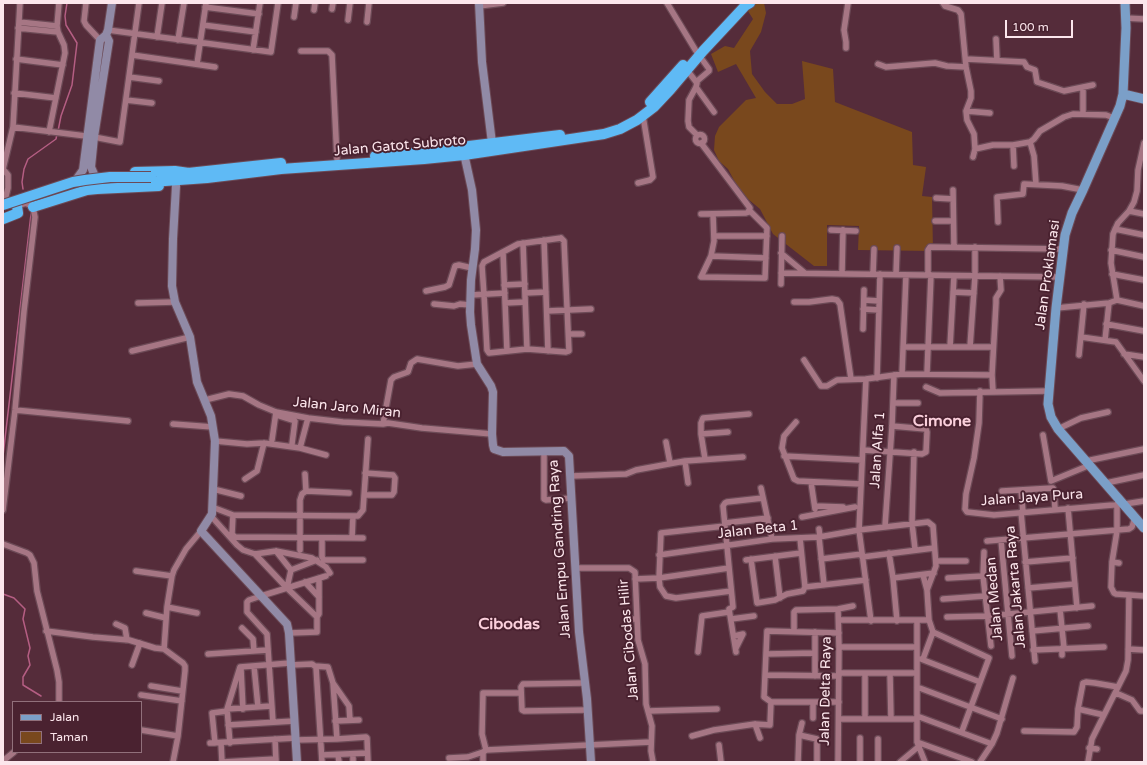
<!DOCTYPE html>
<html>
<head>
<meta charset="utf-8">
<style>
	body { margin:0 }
	#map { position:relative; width:1147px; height:765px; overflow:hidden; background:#552c3a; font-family:"Varela Round",sans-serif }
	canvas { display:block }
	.frame { position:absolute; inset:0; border:4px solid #fce6ec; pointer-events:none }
	.legend { position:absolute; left:12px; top:701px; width:130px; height:52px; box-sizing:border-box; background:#4a2230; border:1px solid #91707b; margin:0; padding:5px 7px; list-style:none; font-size:12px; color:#fce6ec }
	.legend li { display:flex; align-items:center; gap:8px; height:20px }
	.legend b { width:20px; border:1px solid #91707b }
	.scale { position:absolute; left:1005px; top:20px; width:68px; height:18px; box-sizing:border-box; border:2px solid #fce6ec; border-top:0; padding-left:5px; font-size:12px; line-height:14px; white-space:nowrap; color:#fce6ec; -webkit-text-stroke:3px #4a2230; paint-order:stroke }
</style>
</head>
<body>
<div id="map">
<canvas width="1147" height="765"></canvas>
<div class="frame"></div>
<ul class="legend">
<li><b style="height:5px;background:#7b9fc8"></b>Jalan</li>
<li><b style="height:11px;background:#79481d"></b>Taman</li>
</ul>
<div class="scale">100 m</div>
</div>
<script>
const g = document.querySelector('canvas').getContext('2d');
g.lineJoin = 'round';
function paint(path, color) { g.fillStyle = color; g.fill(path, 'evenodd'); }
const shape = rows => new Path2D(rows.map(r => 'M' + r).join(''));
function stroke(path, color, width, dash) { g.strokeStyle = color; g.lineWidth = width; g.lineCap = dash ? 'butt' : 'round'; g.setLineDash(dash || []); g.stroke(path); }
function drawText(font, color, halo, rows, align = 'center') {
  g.font = font + ' "Varela Round",sans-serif'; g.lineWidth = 4; g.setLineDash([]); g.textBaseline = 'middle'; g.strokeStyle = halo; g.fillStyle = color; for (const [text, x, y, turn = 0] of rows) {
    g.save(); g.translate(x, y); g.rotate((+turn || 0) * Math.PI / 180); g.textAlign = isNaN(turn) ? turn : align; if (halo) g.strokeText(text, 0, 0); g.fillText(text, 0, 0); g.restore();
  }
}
const green = shape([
	[756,3,764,3,766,13,761,32,750,51,752,74,765,92,777,104,792,104,805,99,802,61,833,69,835,102,912,132,913,165,926,167,922,196,932,197,933,251,858,250,859,226,827,225,827,266,814,266,773,234,760,209,748,199,736,184,728,169,719,161,714,150,715,136,719,127,746,100,756,98,736,64,718,72,711,54,725,46,734,48,753,19,746,8]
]);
const stream = shape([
	[58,131,61,116,72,85,77,43,66,25,65,16,67,3],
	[23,189,22,182,24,169,28,159,56,139,57,134],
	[3,456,31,214],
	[3,594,14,598,25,609,23,619,30,648,28,656,30,665,23,677,23,685,41,696]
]);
const street = shape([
	[86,3,84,21,86,25,100,40,102,40],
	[667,3,696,51,709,69,709,71,696,82],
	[943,3,945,6,958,10,961,14,966,67,971,91,971,98,966,111,967,120,974,134,975,149,973,157],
	[479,6,503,3],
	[205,7,259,14],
	[332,9,333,3],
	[314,10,315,3],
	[294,17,296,3],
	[1125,18,1144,19],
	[348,20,350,3],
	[19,22,57,26],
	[367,22,369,3],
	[203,25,256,32],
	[18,28,58,32],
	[108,30,271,52,278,3],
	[157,37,162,3],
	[996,39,997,60],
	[178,40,184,3],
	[846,48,846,42,844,30,848,3],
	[253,50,260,3],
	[301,51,328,51,332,55,337,159],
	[132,55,215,67],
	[16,59,63,65],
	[966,59,1024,62,1027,67,1035,70,1037,82,1064,91,1093,85],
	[197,64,206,3],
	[878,64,886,67,935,63,947,66,966,67],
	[687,70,697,83,696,87,689,100,688,121,689,127,697,135],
	[129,77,159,81],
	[696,87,714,112],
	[1083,88,1083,114],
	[14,93,56,98],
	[126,100,152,103],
	[966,111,990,113],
	[13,127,94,137,120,142,139,3],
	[49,132,65,53,64,45,58,32,57,26,59,3],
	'695.5 139a4.5 4.5 0 1 1 9 0a4.5 4.5 0 1 1-9 0Z',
	[1030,142,1034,156,1036,184],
	[1013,145,1014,166],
	[975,149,993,145,1013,145,1030,142,1034,139,1040,131,1064,117,1073,114,1106,115,1114,118],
	[3,169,13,127,20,3],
	[3,169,8,175,8,188,5,200],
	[638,183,650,180,653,177,643,116],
	[953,190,954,247],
	[3,196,8,205],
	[936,198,953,199],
	[1129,211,1144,214],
	[701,214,746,213,749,212,750,208,701,143],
	[713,214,714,241,711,256,701,277,765,278,767,228,749,210],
	[935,221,953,221],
	[998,222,997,197,1023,194,1024,184,1062,186,1083,190],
	[1115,229,1144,235],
	[831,230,856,231],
	[714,236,767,236],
	[561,238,564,241,569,351,566,352,527,349,489,353,487,350,484,295,482,266,484,262,518,244,561,238],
	[544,240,548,351],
	[523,243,527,349],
	[1111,250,1144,257],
	[503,252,507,351],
	[781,253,805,273],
	[711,256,766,258],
	[781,273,1060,277],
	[842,273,843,230],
	[873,274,874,249],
	[896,274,897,248],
	[1112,274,1144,280],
	[928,275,928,250,930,247,1064,249],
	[781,284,782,236],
	[504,285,525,284],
	[426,291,445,287,449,285,455,266,459,265,472,268],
	[953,292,974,293],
	[525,293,546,292],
	[471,295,505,293],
	[864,300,879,301],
	[1117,300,1111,263,1113,234,1118,223,1129,211,1134,202,1137,191,1138,170,1144,143],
	[794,302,809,302,832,299,837,300,840,304,851,379],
	[138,303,175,302],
	[505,303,525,302],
	[434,304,454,306,460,304,470,305],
	[1056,308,1109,303,1117,300,1144,306],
	[863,309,879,310],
	[547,311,591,309],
	[1106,324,1144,331],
	[863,329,864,290],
	[569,334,582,334],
	[1081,337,1116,342,1144,381],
	[1105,340,1109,303],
	[903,347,993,347],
	[950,347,954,276],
	[970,347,975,276,975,247],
	[132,351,190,337],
	[1124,354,1144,357],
	[1079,355,1084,304],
	[804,360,821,386,827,386,837,380,866,379],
	[927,373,931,275],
	[902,374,906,275],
	[877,378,880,274],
	[926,387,940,393,1049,391],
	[980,391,979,423,974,458,966,494,965,509,967,512,994,515,1125,504,1144,501],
	[993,391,992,375,996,303,996,298,1001,290,1000,276],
	[205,400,229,394,243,396,259,405,276,412,308,418,343,422,383,424,388,423,422,428,492,434],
	[893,403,918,403],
	[15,410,128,421],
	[276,415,295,421,292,444],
	[796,422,784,436,782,448,794,479,798,481,861,484],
	[173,424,213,427],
	[383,424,391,380,394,377,408,372,411,363,417,359,458,366,477,364],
	[1058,429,1081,418,1108,412],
	[701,434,728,432],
	[1043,435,1051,481,1090,465],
	[272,440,276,412],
	[215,441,247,444,264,443,300,448,326,455],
	[666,442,670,463],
	[300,448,308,418],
	[863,450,922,454,926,452,927,432,926,429,892,426],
	[544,452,544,499,546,500,572,498],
	[914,452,912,523,915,549],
	[784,456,862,460],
	[705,459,701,434,701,423,703,418,749,414],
	[685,461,688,483],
	[1086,461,1144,449],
	[305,474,306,491],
	[571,476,626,474,636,470,685,461,743,457],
	[245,479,257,471,264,443],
	[811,482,815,509],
	[1106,483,1144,475],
	[761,488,772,539],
	[213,489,241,496],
	[1021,490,1023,512],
	[1002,491,1053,488,1054,490,1055,509],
	[364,495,392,495,394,492,395,478,393,475,365,473],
	[1117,504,1117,531,1112,562,1111,587,1114,593,1116,594,1144,596],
	[815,506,843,507],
	[212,507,233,515,358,516,363,510,368,439],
	[1068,508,1077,608],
	[3,510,15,410,24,311,35,217,33,207,26,203,16,206],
	[1021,512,1035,661],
	[233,515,232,534,235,537,363,538],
	[211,516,237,545,243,550,255,554,276,551,312,558,326,567,330,573],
	[802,517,855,507],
	[725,523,768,518],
	[725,526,661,533,659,578,660,587,666,596,676,598,731,591],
	[885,526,892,426,894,375],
	[819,529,820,537],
	[819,537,824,585],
	[322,538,322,557,324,560,363,560],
	[352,538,353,516],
	[1001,540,1012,656],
	[987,541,1129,529,1132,527,1135,517],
	[3,544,27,553,30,555,34,563,37,591,57,670,59,682,59,702],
	[300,550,300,500,302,494,306,491,349,493],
	[276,551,291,570,317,560],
	[984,552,983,576,991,646],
	[889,553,893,578,897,621],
	[255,554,287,588,317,617,317,632,289,633],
	[659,555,772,539,819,537,859,530,928,522,933,526,936,566,927,590],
	[775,556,780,598],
	[862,557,934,548],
	[751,559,757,603,775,600,787,594,803,591,805,587,800,538],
	[821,559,862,554],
	[746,560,801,553],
	[936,561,966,561],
	[1025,562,1073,558],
	[1112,562,1119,563],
	[576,568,629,568,635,572,638,640,645,664,646,704,652,726,651,751,653,762],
	[136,571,172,576],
	[923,575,927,590,929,620,933,632,923,659],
	[893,578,934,573],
	[948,578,983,576],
	[635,579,659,578,729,568],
	[305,582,319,597],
	[805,587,866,580],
	[287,588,291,570],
	[1028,588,1075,584],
	[943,599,985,596],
	[167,607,197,613],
	[1060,609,1064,648],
	[146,613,166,618],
	[317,617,319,614,319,578],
	[947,617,988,616,1092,606],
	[629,619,637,619],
	[731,619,754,616],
	[839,620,929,620],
	[871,621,859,530,866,379,902,374,992,375],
	[917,621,917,742,925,762],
	[116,624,125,628,127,640],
	[242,628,253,639,254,651],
	[46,631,93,637,129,640,155,648,164,649],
	[794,631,794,612,796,610,838,609,853,606],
	[1032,631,1088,626],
	[933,632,989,658,962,731],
	[734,636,743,634,736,648],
	[839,647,917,647],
	[1128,649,1144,650],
	[1033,650,1104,647],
	[698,652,702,616,729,612],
	[736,652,729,609,733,607,723,506,725,503,727,502,763,498],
	[208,654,268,650],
	[766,654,815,653],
	[1062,655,1062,648],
	[921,659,980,682],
	[132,665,140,643],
	[291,665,312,664,316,667,322,762],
	[254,666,258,707],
	[315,666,328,667,333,683,349,706,350,720],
	[241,669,243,709],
	[839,673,917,673],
	[865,673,865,719],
	[890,674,891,719],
	[765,675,839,676],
	[815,676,815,632],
	[333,683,337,739],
	[585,683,523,684,521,687,522,710,524,711,588,710],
	[151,686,182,691],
	[917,687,1002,719],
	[1116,693,1132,700,1140,711,1144,711],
	[141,695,182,701],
	[839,702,771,702,764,697,767,631,839,633],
	[227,709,271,706],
	[1078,709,1104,715],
	[648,711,717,709],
	[917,716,992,744],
	[813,718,813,703],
	[839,719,917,719],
	[335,721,359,720],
	[273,722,267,634,247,612,247,602,249,600,261,596,326,576],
	[755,724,760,738],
	[228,725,294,721],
	[141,730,178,736],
	[1024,731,1074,732,1077,727,1078,709,1083,683,1086,682,1095,683,1118,687],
	[799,735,817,739,817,762],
	[692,736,714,730,755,724,770,725,771,702],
	[275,739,276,761],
	[295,740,337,739,366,737,367,738,368,762],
	[917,742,972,762],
	[210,743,295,738],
	[215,743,212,713,227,711],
	[221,743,222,762],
	[230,743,227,709,240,667,290,663],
	[719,745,721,762],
	[1089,748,1097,749],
	[486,750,651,742],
	[486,750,482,734,483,693,521,693],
	[353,754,353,762],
	[322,755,367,753],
	[338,755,339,762],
	[449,758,468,757,483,752],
	[3,761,14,752],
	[173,762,178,736,185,671,185,666,183,663,164,649,167,607,172,576,174,570,186,549,201,531],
	[223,762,276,759],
	[483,762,483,752,485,751],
	[798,762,799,735,802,723],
	[838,762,839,647,838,609],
	[860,762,860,738],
	[878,762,878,739],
	[900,762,918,747],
	[980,762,992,744,997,733,1013,678],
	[1088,762,1092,739,1126,671,1128,660,1129,595]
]);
const secondary = shape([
	[479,3,482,62,492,143],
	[463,149,472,190,476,230,475,249,471,280,470,312,471,325,477,364,491,386,493,392,492,434,493,445,494,449,503,452,564,451,569,456,579,632,587,699,591,762],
	[94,174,91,167,94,137,109,41,106,35],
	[78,177,83,170,100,40,106,35,108,30,112,3],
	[176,186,173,239,172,286,175,302,190,337,197,382,211,416,215,441,212,514,201,531,287,624,289,633,297,762]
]);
const primary = shape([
	[1125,3,1126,28,1123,94,1120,106,1083,190,1072,213,1065,235,1056,308,1048,404,1051,417,1058,429,1144,528],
	[1123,94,1144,99]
]);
const highway = shape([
	[650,102,683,65],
	[375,156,411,153,560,135],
	[135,172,175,171,189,173],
	[188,173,281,163],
	[151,182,207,178,281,169,424,159,464,155,604,134,620,129,637,120,654,107,670,90,703,51,745,6,750,3],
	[33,207,87,190,97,189,159,186],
	[3,219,18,213,17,206]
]);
const highwayBridge = shape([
	[3,205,73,182,85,180,110,177,151,177]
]);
const streetNames = [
	["Jalan Gatot Subroto",400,146,-5],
	["Jalan Proklamasi",1048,275,-82],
	["Jalan Jaro Miran",347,408,6],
	["Jalan Alfa 1",878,450,-86],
	["Jalan Jaya Pura",1032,498,-4],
	["Jalan Beta 1",758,530,-6],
	["Jalan Empu Gandring Raya",560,549,-94],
	["Jalan Jakarta Raya",1016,587,-95],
	["Jalan Medan",995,599,-95],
	["Jalan Cibodas Hilir",629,640,-95],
	["Jalan Delta Raya",826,691,-89]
];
const quarterNames = [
	["Cimone",942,422],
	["Cibodas",509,625]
];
paint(green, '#79481d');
stroke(stream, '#b55e83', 1.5);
stroke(street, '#6c4a56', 8);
stroke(secondary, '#6c4a56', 10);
stroke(primary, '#6c4a56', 11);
stroke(highway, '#6c4a56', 12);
stroke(street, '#a67684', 5.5);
stroke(secondary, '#918aa6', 8);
stroke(primary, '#7b9fc8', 9);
stroke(highway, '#5fbaf5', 10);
stroke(highwayBridge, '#6c4a56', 12, []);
stroke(highwayBridge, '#5fbaf5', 10);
drawText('14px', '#fce6ec', '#4a2230', streetNames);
drawText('bold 16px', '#fbd0dc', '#4a2230', quarterNames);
</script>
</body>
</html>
